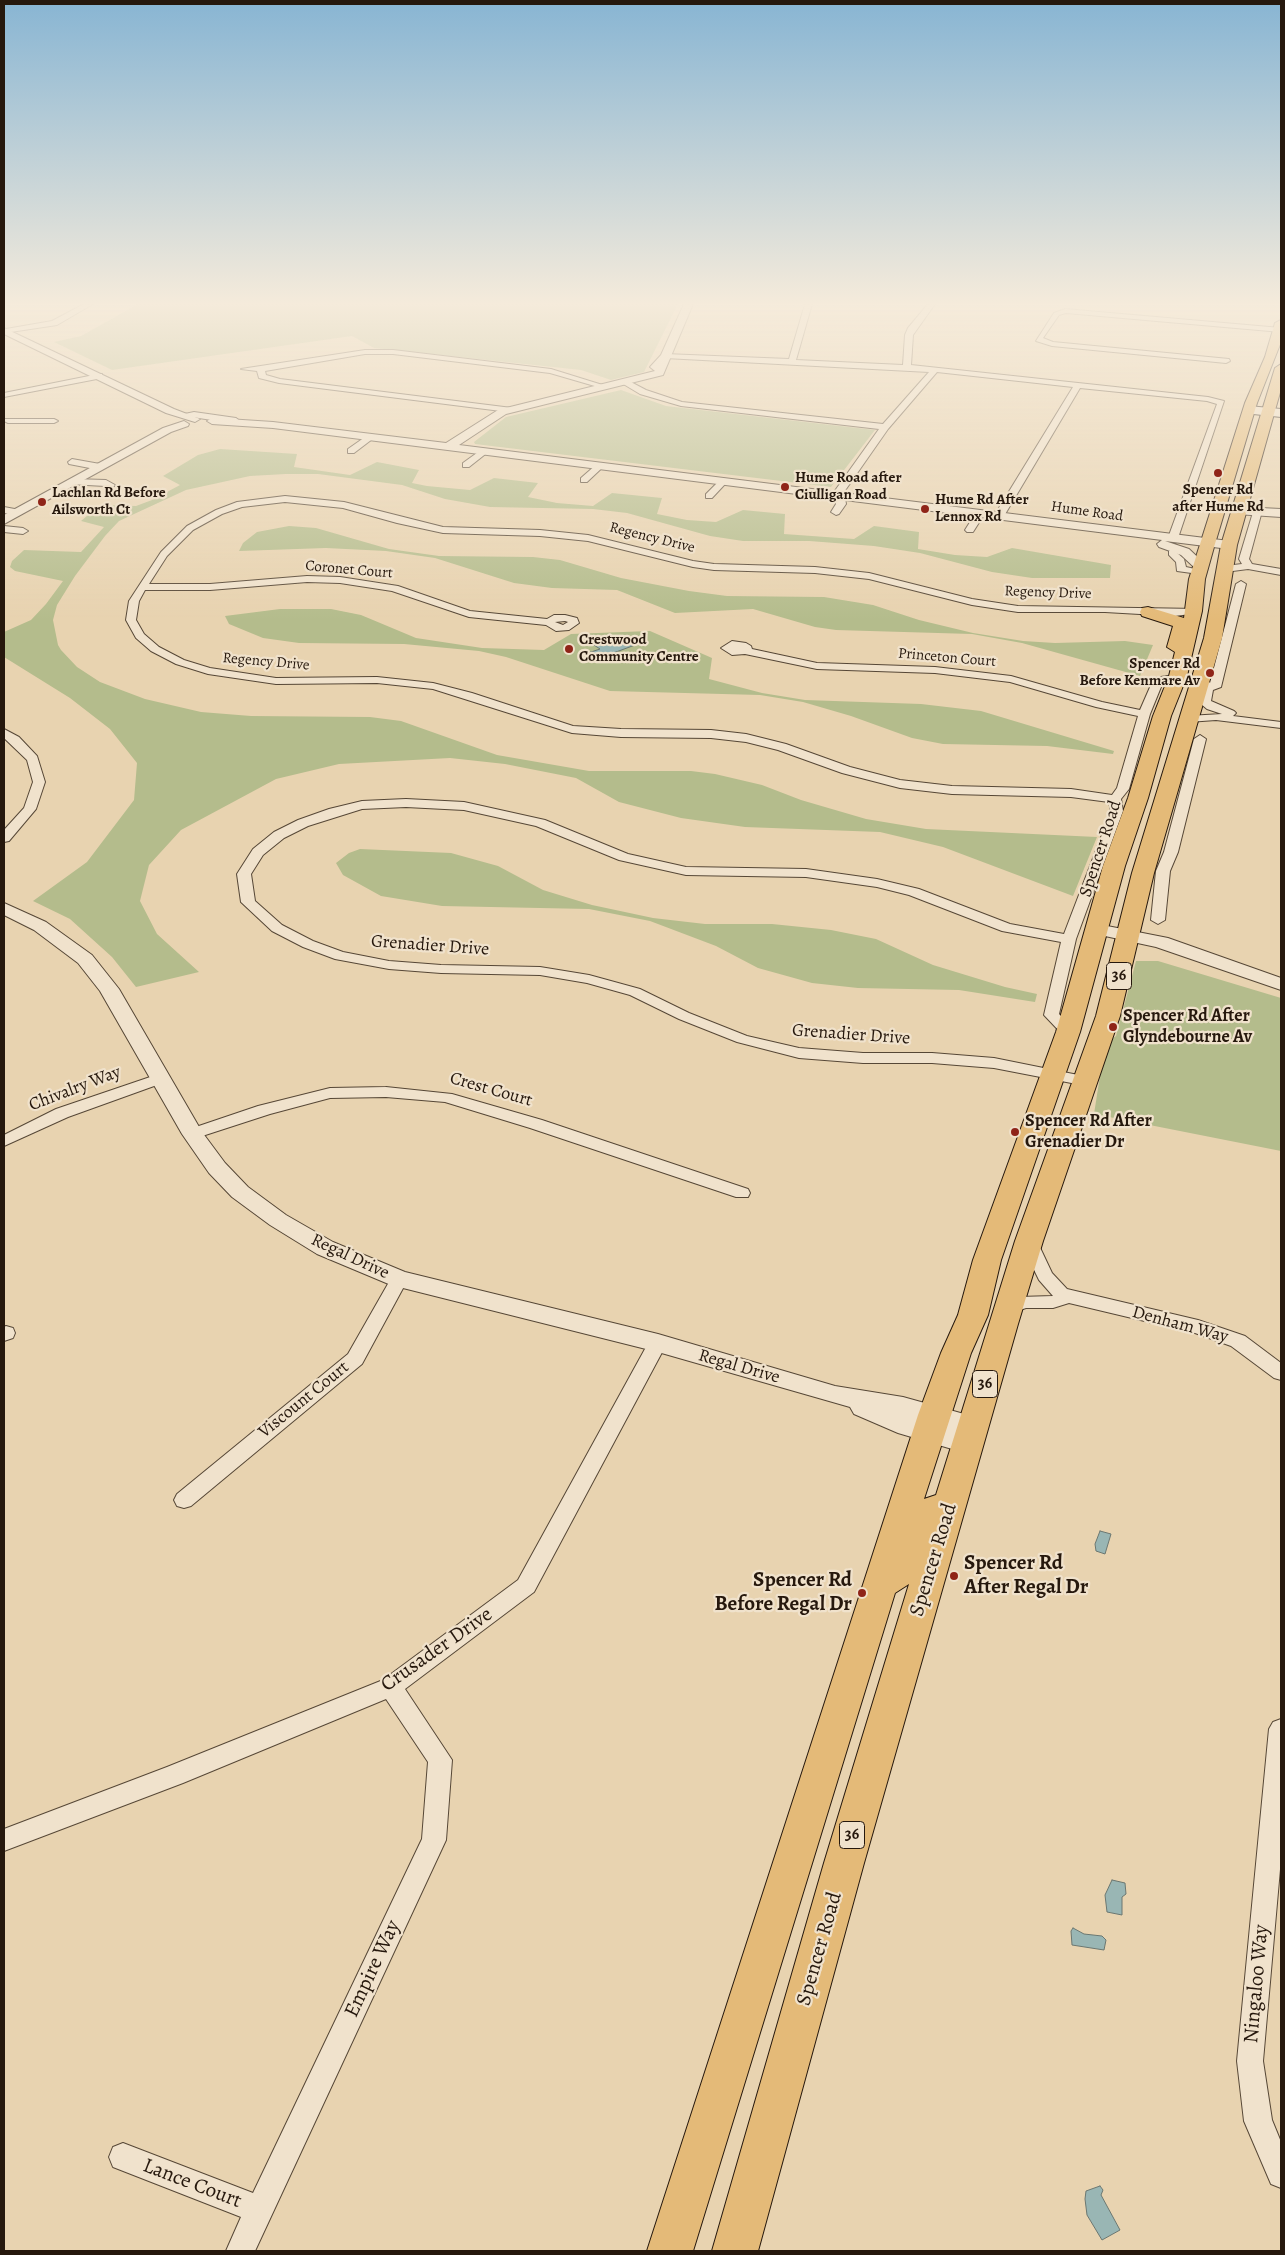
<!DOCTYPE html>
<html>
<head>
<meta charset="utf-8">
<style>
	body { margin:0 }
	#map { position:relative; width:1285px; height:2255px; overflow:hidden; background:#e8d3b0; font-family:Alegreya,serif }
	canvas { display:block }
	.frame { position:absolute; inset:0; border:5px solid #26180d; pointer-events:none }
</style>
</head>
<body>
<div id="map">
<canvas width="1285" height="2255"></canvas>
<div class="frame"></div>
</div>
<script>
const g = document.querySelector('canvas').getContext('2d');
g.lineJoin = 'round';
function paint(path, color) { g.fillStyle = color; g.fill(path, 'evenodd'); }
const shape = rows => new Path2D(rows.map(r => 'M' + r).join(''));
function stroke(path, color, width, dash) { g.strokeStyle = color; g.lineWidth = width; g.lineCap = dash ? 'butt' : 'round'; g.setLineDash(dash || []); g.stroke(path); }
function drawText(font, color, halo, rows, align = 'center') {
  g.font = font + ' Alegreya,serif'; g.lineWidth = 4.5; g.setLineDash([]); g.textBaseline = 'middle'; g.strokeStyle = halo; g.fillStyle = color; for (const [text, x, y, turn = 0] of rows) {
    g.save(); g.translate(x, y); g.rotate((+turn || 0) * Math.PI / 180); g.textAlign = isNaN(turn) ? turn : align; if (halo) g.strokeText(text, 0, 0); g.fillText(text, 0, 0); g.restore();
  }
}
const green = shape([
	[138,304,678,304,644,372,611,380,581,370,374,348,352,336,112,370,54,342,81,336],
	[621,390,666,406,875,430,831,487,475,444,474,442,506,417],
	[220,449,297,454,294,467,350,475,377,462,419,470,412,483,427,486,470,490,494,478,538,483,528,497,557,503,593,506,612,493,662,498,657,514,687,520,716,522,743,510,785,514,784,534,854,539,874,526,919,532,918,549,955,555,987,557,1012,548,1111,565,1110,578,1032,578,992,572,920,553,874,546,809,541,743,541,710,536,627,513,593,509,490,507,445,499,402,485,318,474,286,474,250,476,186,490,119,521,105,536,75,576,57,605,53,620,58,645,61,650,77,667,100,682,145,699,201,712,251,716,370,717,401,721,497,755,589,771,691,771,715,774,762,785,801,800,866,819,926,829,1097,837,1073,896,943,847,880,832,745,827,681,818,619,802,576,778,505,764,450,758,339,764,276,779,181,830,149,865,140,901,157,934,199,972,136,987,112,957,70,919,33,901,87,862,134,800,137,763,110,729,70,698,4,657,4,632,31,620,46,604,63,581,15,571,10,567,12,561,24,550,81,552,104,527,81,521,100,505,136,506,152,500,180,485,163,476,198,455],
	[289,526,316,528,389,549,439,556,533,557,560,560,621,578,689,591,727,596,824,597,873,605,919,620,973,633,1023,641,1055,643,1125,641,1153,645,1140,676,1022,643,972,634,836,630,815,627,753,609,675,613,617,590,552,588,514,583,435,558,386,551,326,548,239,551,243,543,257,532],
	[280,609,331,609,361,615,416,638,482,648,544,650,571,634,650,631,712,658,709,679,762,693,805,700,921,704,981,711,1114,751,1113,754,1047,746,943,744,912,738,851,716,803,702,760,695,610,691,506,657,479,651,404,644,299,643,263,638,229,624,225,616],
	[360,849,451,853,498,866,543,890,592,905,653,918,705,924,772,924,831,930,876,939,933,965,1005,987,1037,994,1035,1002,959,990,858,988,812,983,758,968,716,946,650,921,589,909,442,906,381,896,343,875,336,863,349,853],
	[1136,961,1158,961,1281,998,1281,1151,1094,1114,1105,1044,1116,1036]
]);
const water = shape([
	[602,639,613,643,626,640,635,645,597,659,588,653,600,649,591,643,602,639],
	[1100,1531,1111,1534,1105,1554,1096,1551,1095,1544,1100,1531],
	[1112,1880,1125,1883,1126,1894,1122,1897,1122,1915,1107,1912,1105,1895,1112,1880],
	[1073,1928,1084,1934,1102,1936,1106,1940,1104,1950,1072,1945,1071,1931,1073,1928],
	[1100,2186,1103,2190,1101,2195,1120,2230,1102,2240,1087,2215,1085,2199,1086,2191,1100,2186]
]);
const minor = shape([
	[84,304,93,304,57,325,4,333,6,329,52,321,84,304],
	[805,304,812,304,796,360,903,365,905,335,908,328,928,304,935,304,913,335,911,365,1208,397,1224,401,1178,538,1173,541,1168,538,1217,404,1207,401,1080,388,1004,516,999,519,994,516,1073,387,937,372,888,429,844,492,846,504,839,514,836,515,831,512,836,504,834,492,879,429,681,406,640,394,620,382,627,380,646,390,682,402,883,424,929,372,665,358,661,356,665,354,789,359,805,304],
	[1065,309,1281,328,1281,332,1066,313,1059,315,1043,338,1053,342,1229,359,1230,361,1226,363,1052,346,1036,341,1054,313,1065,309],
	[365,350,393,350,551,369,609,387,605,389,550,373,393,354,365,354,265,371,266,375,280,379,512,408,513,410,509,412,279,383,259,378,257,371,241,369,365,350],
	[99,374,102,374,102,378,4,397,4,393,99,374],
	[194,412,236,418,241,422,237,424,180,415,194,412],
	[5,419,54,419,58,421,54,423,8,423,4,421,5,419],
	[368,435,375,437,354,453,348,453,348,449,368,435],
	[481,450,488,452,469,467,463,467,463,463,481,450],
	[72,459,100,464,104,467,100,470,69,464,68,462,72,459],
	[597,464,604,466,587,482,581,482,581,478,597,464],
	[72,479,106,480,115,485,110,490,105,486,69,484,68,482,72,479],
	[720,480,727,482,712,498,706,498,706,494,720,480],
	[285,496,344,502,443,527,540,530,588,535,693,561,714,564,815,567,869,573,972,599,1018,606,1198,609,1198,613,1175,616,1105,612,1018,612,972,605,869,579,815,573,714,570,693,567,588,541,540,536,443,533,397,523,343,508,285,502,242,507,222,514,193,530,167,556,149,584,210,584,307,576,340,577,398,586,470,611,547,619,554,615,565,615,577,618,579,623,569,630,556,631,546,625,469,617,392,591,340,583,307,582,210,590,145,590,139,601,136,620,144,634,159,647,184,660,210,668,276,678,377,677,433,683,472,693,573,726,621,729,711,730,746,734,786,744,850,767,900,780,952,786,1071,789,1112,795,1117,788,1138,716,1096,707,1010,682,935,673,817,669,745,654,732,655,721,648,732,641,746,643,751,646,752,649,817,663,935,667,1011,676,1102,702,1140,710,1154,678,1182,674,1182,678,1163,682,1150,714,1129,789,1121,799,1123,811,1076,939,1059,1014,1076,1032,1068,1037,1063,1035,1044,1015,1061,942,1002,931,909,895,877,887,806,877,686,875,619,860,536,826,464,810,406,807,362,809,308,826,284,838,263,855,251,874,255,901,282,925,313,941,343,952,389,961,441,965,540,967,589,975,640,989,689,1013,747,1036,799,1048,863,1053,932,1053,994,1058,1093,1078,1095,1081,1093,1084,1087,1086,994,1068,932,1063,863,1063,799,1058,737,1042,679,1019,630,995,587,983,540,975,441,973,389,969,335,959,303,947,272,931,241,902,237,874,253,849,274,832,298,820,329,809,362,801,406,799,464,802,545,820,628,854,686,867,806,869,877,879,919,889,1010,924,1064,934,1111,811,1109,802,1071,797,952,794,900,788,842,773,778,750,746,742,711,738,621,737,572,733,433,689,377,683,276,684,208,674,176,664,151,651,136,638,126,620,129,601,161,552,187,526,216,510,237,502,285,496],
	[565,621,568,622,563,625,555,622,565,621],
	[4,507,20,510,22,512,17,515,4,513,4,507],
	[1254,509,1262,511,1249,559,1252,564,1281,569,1281,575,1248,569,1225,572,1220,569,1225,566,1242,564,1239,559,1254,509],
	[977,511,985,513,973,532,967,532,965,530,977,511],
	[4,526,23,528,28,531,23,534,4,532,4,526],
	[1169,551,1175,551,1184,559,1186,567,1204,571,1199,574,1177,571,1176,562,1169,555,1169,551],
	[1241,581,1246,584,1221,687,1213,690,1211,701,1234,711,1236,713,1233,716,1281,722,1281,728,1216,720,1188,722,1182,719,1188,716,1222,714,1207,709,1201,704,1199,702,1202,688,1194,678,1196,676,1204,676,1210,683,1236,584,1241,581],
	[4,729,19,737,37,756,45,782,36,809,9,841,4,842,4,830,24,808,33,782,27,760,4,738,4,729],
	[1200,735,1206,739,1178,852,1170,871,1165,920,1158,924,1151,920,1156,871,1164,852,1194,739,1200,735],
	[162,1073,170,1078,168,1081,68,1117,4,1146,4,1135,56,1109,162,1073],
	[386,1087,452,1094,542,1120,748,1189,750,1193,748,1197,736,1197,530,1128,445,1102,386,1097,330,1098,270,1114,193,1139,187,1138,185,1134,187,1130,258,1106,330,1088,386,1087],
	[1029,1235,1035,1237,1052,1273,1067,1289,1198,1320,1245,1336,1281,1363,1281,1380,1274,1378,1231,1346,1195,1333,1069,1303,1053,1308,1026,1308,1008,1314,1002,1313,999,1308,1002,1303,1019,1297,1053,1296,1039,1280,1020,1241,1023,1237,1029,1235],
	[399,1273,405,1275,408,1279,362,1364,191,1506,184,1508,177,1506,174,1500,177,1494,348,1354,393,1275,399,1273],
	[6,1326,13,1328,15,1333,13,1338,4,1341,4,1327,6,1326],
	[658,1336,665,1338,667,1343,534,1592,405,1689,452,1760,446,1840,255,2251,226,2251,241,2217,113,2167,109,2157,113,2147,123,2143,253,2193,422,1839,428,1762,386,1699,183,1783,4,1851,4,1829,167,1767,383,1680,518,1580,651,1338,658,1336],
	[1281,1719,1281,1858,1263,2061,1272,2120,1281,2142,1281,2188,1271,2184,1244,2121,1237,2061,1269,1729,1273,1722,1281,1719]
]);
const tertiary = shape([
	[684,304,693,304,663,375,506,414,459,445,1229,541,1235,545,1229,549,1165,541,1189,549,1207,566,1201,570,1196,569,1181,555,1159,547,1157,544,1162,540,273,428,212,424,207,421,212,418,273,422,446,443,498,410,655,371,650,367,661,355,684,304],
	[4,328,174,409,200,419,195,422,166,413,4,334,4,328],
	[184,421,189,424,188,426,171,432,4,524,4,515,163,428,184,421],
	[1240,507,1281,509,1281,517,1236,514,1234,511,1240,507],
	[4,903,46,922,92,955,119,989,202,1132,225,1163,248,1187,286,1215,333,1242,405,1272,658,1334,835,1386,903,1397,982,1419,986,1426,982,1433,974,1436,978,1437,982,1444,978,1451,969,1454,898,1433,854,1414,850,1407,658,1352,391,1285,317,1254,270,1225,232,1197,209,1173,182,1134,100,991,78,963,34,930,4,915,4,903],
	[1097,924,1168,938,1281,978,1281,990,1156,947,1091,933,1088,929,1091,925,1097,924]
]);
const secondary = shape([
	[1248,406,1281,409,1281,417,1244,413,1244,407,1248,406]
]);
const primary = shape([
	[1281,320,1281,342,1257,403,1214,547,1205,579,1202,611,1187,676,1171,716,1148,798,1125,866,1080,1032,1001,1260,988,1315,971,1353,924,1499,936,1495,1015,1241,1096,1016,1132,873,1204,638,1221,545,1275,368,1281,364,1281,389,1237,545,1222,638,1154,873,1120,1016,1043,1241,1018,1324,864,1863,758,2251,712,2251,824,1863,909,1584,895,1593,693,2251,647,2251,918,1415,941,1353,958,1315,973,1260,1056,1032,1103,866,1128,798,1153,716,1169,676,1175,652,1167,647,1173,626,1142,616,1140,612,1142,608,1148,607,1184,618,1189,579,1245,403,1265,357,1275,323,1281,320]
]);
const markers = [
	[1218,473,5,"#8f2418"],
	[785,487,5,"#8f2418"],
	[42,502,5,"#8f2418"],
	[925,509,5,"#8f2418"],
	[569,649,5,"#8f2418"],
	[1210,673,5,"#8f2418"],
	[1113,1027,5,"#8f2418"],
	[1015,1132,5,"#8f2418"],
	[954,1576,5,"#8f2418"],
	[862,1593,5,"#8f2418"]
];
const farPoinames = [
	["Hume Road after",795,478],
	["Ciulligan Road",795,495],
	["Spencer Rd",1218,490,"center"],
	["after Hume Rd",1218,507,"center"],
	["Lachlan Rd Before",52,493],
	["Ailsworth Ct",52,510],
	["Hume Rd After",935,500],
	["Lennox Rd",935,517],
	["Crestwood",579,640],
	["Community Centre",579,657],
	["Spencer Rd",1200,664,"right"],
	["Before Kenmare Av",1200,681,"right"]
];
const farStreetnames = [
	["Hume Road",1087,512,8],
	["Regency Drive",652,538,14],
	["Coronet Court",349,570,5],
	["Regency Drive",1048,593,2],
	["Princeton Court",947,658,5],
	["Regency Drive",266,662,5]
];
const shields = [
	[1119,976,25],
	[985,1384,25],
	[852,1835,25]
];
const shieldNames = [
	["36",1119,976],
	["36",985,1384],
	["36",852,1835]
];
const streetNames = [
	["Spencer Road",1101,849,-72],
	["Grenadier Drive",430,946,4],
	["Grenadier Drive",851,1035,4],
	["Chivalry Way",75,1089,-21],
	["Crest Court",491,1090,16],
	["Regal Drive",350,1257,25],
	["Denham Way",1180,1325,15],
	["Regal Drive",739,1367,16],
	["Viscount Court",304,1400,-39]
];
const poiNames = [
	["Spencer Rd After",1123,1017],
	["Glyndebourne Av",1123,1038],
	["Spencer Rd After",1025,1122],
	["Grenadier Dr",1025,1143]
];
const nearStreetnames = [
	["Spencer Road",934,1560,-73],
	["Crusader Drive",437,1650,-35],
	["Spencer Road",820,1949,-74],
	["Empire Way",373,1969,-65],
	["Ningaloo Way",1257,1984,-85],
	["Lance Court",192,2184,21]
];
const nearPoinames = [
	["Spencer Rd",964,1564],
	["After Regal Dr",964,1588],
	["Spencer Rd",852,1581,"right"],
	["Before Regal Dr",852,1605,"right"]
];
paint(green, '#b4bc8c');
paint(water, '#99b6b4');
stroke(water, '#6b7771', 1);
stroke(minor, '#564736', 2);
stroke(tertiary, '#564736', 2);
stroke(secondary, '#26180d', 2);
stroke(primary, '#26180d', 2);
paint(minor, '#f0e2cc');
paint(tertiary, '#f0e2cc');
paint(secondary, '#f0e2cc');
paint(primary, '#e4ba78');
const sky = g.createLinearGradient(0, 0, 0, 620);
sky.addColorStop(0, '#88b5d3');
sky.addColorStop(0.49, '#f5ebdb');
sky.addColorStop(1, '#f5ebdb00');
g.fillStyle = sky;
g.fillRect(0, 0, 1285, 620);
for (const [x, y, r, color] of markers) { const dot = new Path2D(); dot.arc(x, y, r, 0, 2 * Math.PI); g.fillStyle = color; g.fill(dot); stroke(dot, '#f0e2cc', 2); }
drawText('bold 15px', '#26180d', '#f0e2cc', farPoinames, 'left');
drawText('15px', '#26180d', '#f0e2cc', farStreetnames);
for (const [x, y, w] of shields) { const box = new Path2D(); box.roundRect(x - w / 2, y - 13.5, w, 27, 4); g.fillStyle = '#f0e2cc'; g.fill(box); stroke(box, '#26180d', 1); }
drawText('bold 16px', '#26180d', null, shieldNames);
drawText('18px', '#26180d', '#f0e2cc', streetNames);
drawText('bold 18px', '#26180d', '#f0e2cc', poiNames, 'left');
drawText('21px', '#26180d', '#f0e2cc', nearStreetnames);
drawText('bold 21px', '#26180d', '#f0e2cc', nearPoinames, 'left');
</script>
</body>
</html>
